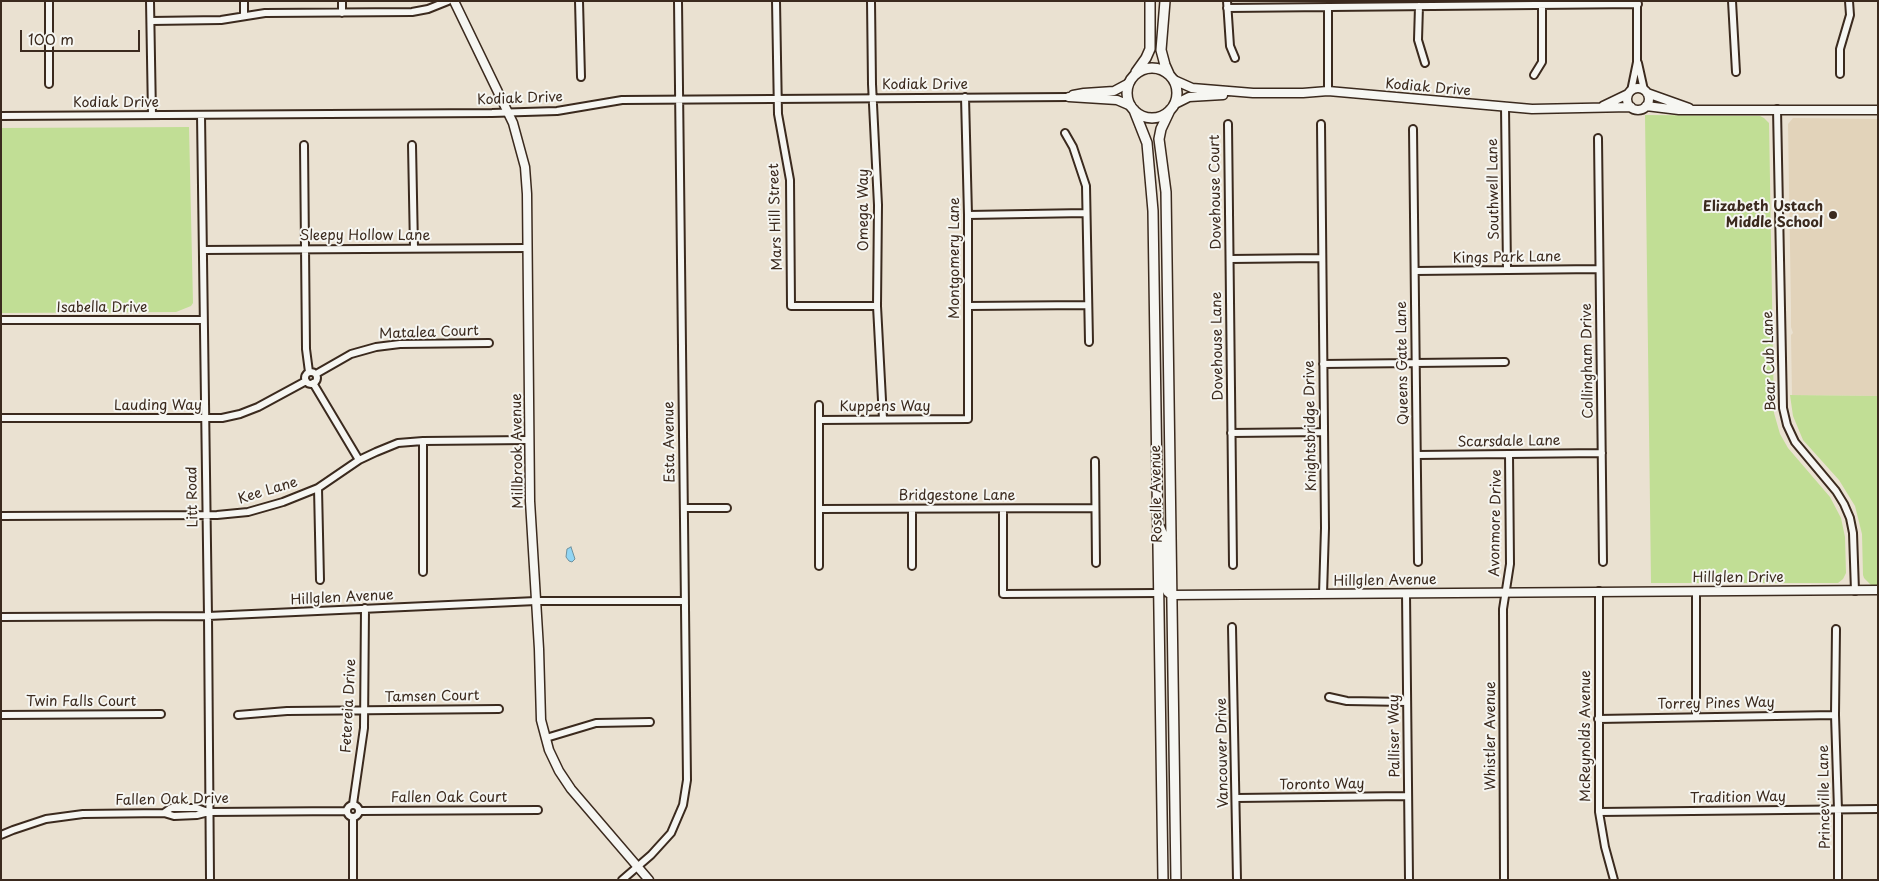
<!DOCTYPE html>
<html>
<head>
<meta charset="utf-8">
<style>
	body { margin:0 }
	#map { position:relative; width:1879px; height:881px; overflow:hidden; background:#eae1d1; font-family:"Playpen Sans",sans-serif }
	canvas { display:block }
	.frame { position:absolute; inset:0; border:2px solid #3b2a1e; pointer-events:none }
	.scale { position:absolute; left:20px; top:30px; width:120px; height:22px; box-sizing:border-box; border:2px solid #3b2a1e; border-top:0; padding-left:6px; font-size:15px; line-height:18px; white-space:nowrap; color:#3b2a1e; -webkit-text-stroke:4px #f6f6f2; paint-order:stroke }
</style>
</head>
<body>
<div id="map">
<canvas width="1879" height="881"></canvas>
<div class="frame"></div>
<div class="scale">100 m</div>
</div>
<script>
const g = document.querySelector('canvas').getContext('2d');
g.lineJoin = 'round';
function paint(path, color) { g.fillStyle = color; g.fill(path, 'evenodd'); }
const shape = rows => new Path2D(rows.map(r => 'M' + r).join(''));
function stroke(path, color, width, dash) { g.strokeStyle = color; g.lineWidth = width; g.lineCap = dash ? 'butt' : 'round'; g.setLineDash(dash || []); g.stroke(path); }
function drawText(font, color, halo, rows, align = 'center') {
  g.font = font + ' "Playpen Sans",sans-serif'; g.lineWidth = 4; g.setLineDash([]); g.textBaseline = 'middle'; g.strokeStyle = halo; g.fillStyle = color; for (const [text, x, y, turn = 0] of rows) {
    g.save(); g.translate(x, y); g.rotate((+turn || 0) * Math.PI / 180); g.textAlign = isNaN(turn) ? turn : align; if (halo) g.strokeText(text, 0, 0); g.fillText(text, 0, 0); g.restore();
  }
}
const built = shape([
	[1793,118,1878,119,1878,396,1792,395,1791,335,1793,333,1791,327,1791,307,1788,124]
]);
const green = shape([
	[1645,115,1760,116,1764,118,1769,123,1774,413,1780,434,1788,448,1830,497,1841,518,1845,537,1846,573,1843,579,1838,583,1651,583],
	[189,127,193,303,191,306,176,312,1,313,1,128],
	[1790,395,1878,396,1878,587,1871,585,1864,578,1863,575,1862,534,1855,506,1839,480,1803,440,1793,416]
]);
const water = shape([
	[571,547,575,559,572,562,569,561,566,557,567,549,571,547]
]);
const minor = shape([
	[49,1,49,84],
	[150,1,152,115],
	[244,1,244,16],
	[342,1,342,13],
	[579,1,581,77],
	[776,1,778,114,790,180,791,306,877,306],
	[871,1,872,84,878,205,877,306,883,419],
	[1227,1,1230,46,1235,58],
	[1732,1,1736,72],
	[1419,6,1418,40,1425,63],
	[1328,7,1328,91],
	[1227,8,1638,4],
	[151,21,221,20,265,13,412,12,428,9,448,1],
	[1638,63,1644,90],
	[1840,74,1840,49,1850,15,1849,1],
	[1534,75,1542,62,1542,2],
	[1631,91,1637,62,1637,1],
	[1505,107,1507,270],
	[1777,109,1783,408,1787,425,1795,442,1836,491,1844,504,1850,518,1853,533,1855,591],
	[201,115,208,616,210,880],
	[1,116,492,113,557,111,622,100,1069,97],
	[1228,124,1233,565],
	[1321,124,1325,528,1323,594],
	[1413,129,1418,562],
	[1065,133,1073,147,1086,186,1089,342],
	[1598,138,1603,562],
	[304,145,306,349,309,372],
	[412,145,414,248],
	[968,215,1086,213],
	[203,250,527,248],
	[1230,259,1322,258],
	[1415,271,1599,269],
	[968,306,1087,305],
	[1,320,203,320],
	[1323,364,1505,362],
	'305 378a6 6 0 1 1 12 0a6 6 0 1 1-12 0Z',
	[316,374,351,354,376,347,400,344,489,343],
	[313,383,359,460],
	[819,405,819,420,968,419,968,215,965,97],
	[1,418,222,418,240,414,258,407,306,381],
	[819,420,819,566],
	[1231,433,1324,432],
	[423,441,423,572],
	[1417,455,1602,453],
	[1095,461,1096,563],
	[318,488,320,580],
	[684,508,727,508],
	[819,509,1095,508],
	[912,509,912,566],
	[1003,509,1003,594,1158,593],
	[1,516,217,515,248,512,283,502,318,488,359,460,376,452,398,443,423,441,529,440],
	[1599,591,1599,812,1605,847,1614,880],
	[1696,591,1696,717],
	[1406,593,1409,880],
	[1,617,208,616,536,601,685,601],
	[1232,627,1237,880],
	[1836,629,1835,715,1838,810,1838,880],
	[1329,697,1347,701,1407,702],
	[1,715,161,714],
	[238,715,287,711,499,709],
	[1598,719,1835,715],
	[546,738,596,723,650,722],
	[1236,798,1408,796],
	[353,804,364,728,365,608],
	'347 811a6 6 0 1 1 12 0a6 6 0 1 1-12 0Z',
	[360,811,538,810],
	[1599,812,1878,809],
	[164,813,171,808,197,808,208,812],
	[1,835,13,830,46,819,83,814,164,813,174,816,197,815,209,812,347,811],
	[353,880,353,817],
	[622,880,651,855,671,833,683,805,687,780,678,1],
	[1504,880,1503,609,1510,564,1509,454]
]);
const tertiary = shape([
	[454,1,513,123,525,167,527,194,530,501,539,649,541,720,549,750,559,771,571,789,649,880],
	[1174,80,1192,88,1253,93,1303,93,1328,91,1532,109,1631,107],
	'1627 99a11 11 0 1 1 22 0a11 11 0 1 1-22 0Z',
	[1647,93,1689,108],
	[1073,95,1084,93,1114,91,1129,83],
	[1069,97,1117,100,1131,106],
	[1175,104,1189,97,1223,95],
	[1603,106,1628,94],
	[1646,106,1679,110,1878,110],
	[1172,595,1878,590]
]);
const secondary = shape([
	[1165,1,1161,50,1165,65,1169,74],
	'1127 93a25 25 0 1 1 50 0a25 25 0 1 1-50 0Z',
	[1136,72,1146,58,1150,49,1150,1],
	[1134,110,1147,143,1153,211,1163,880],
	[1170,110,1161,129,1159,139,1166,192,1176,880],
	[1160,528,1164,538,1165,585,1168,592,1172,595]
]);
const markers = [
	[1833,215,5,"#3b2a1e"]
];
const streetNames = [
	["Kodiak Drive",925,85],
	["Kodiak Drive",1428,88,5],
	["Kodiak Drive",520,99,-2],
	["Kodiak Drive",116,103],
	["Southwell Lane",1494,189,-91],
	["Dovehouse Court",1216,192,-91],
	["Omega Way",864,210,-90],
	["Mars Hill Street",776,217,-92],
	["Sleepy Hollow Lane",365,236],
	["Montgomery Lane",955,258,-90],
	["Kings Park Lane",1507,258,-1],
	["Isabella Drive",102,308],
	["Matalea Court",429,333,-2],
	["Dovehouse Lane",1218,346,-91],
	["Collingham Drive",1588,361,-91],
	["Bear Cub Lane",1770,361,-92],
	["Queens Gate Lane",1403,363,-91],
	["Lauding Way",158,406],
	["Kuppens Way",885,407],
	["Knightsbridge Drive",1311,426,-91],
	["Esta Avenue",670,442,-91],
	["Scarsdale Lane",1509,442,-1],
	["Millbrook Avenue",518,451,-91],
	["Kee Lane",268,491,-17],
	["Roselle Avenue",1157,494,-91],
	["Bridgestone Lane",957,496],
	["Litt Road",193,497,-91],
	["Avonmore Drive",1496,523,-89],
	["Hillglen Drive",1738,578],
	["Hillglen Avenue",1385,581,-1],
	["Hillglen Avenue",342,598,-3],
	["Tamsen Court",432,697,-1],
	["Twin Falls Court",81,702],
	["Torrey Pines Way",1716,704,-1],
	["Fetereia Drive",349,706,-87],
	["Palliser Way",1395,736,-91],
	["Whistler Avenue",1491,736,-90],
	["McReynolds Avenue",1586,736,-90],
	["Vancouver Drive",1223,753,-91],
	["Toronto Way",1322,785,-1],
	["Princeville Lane",1825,797,-91],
	["Fallen Oak Court",449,798],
	["Tradition Way",1738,798,-1],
	["Fallen Oak Drive",172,800,-1]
];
const poiNames = [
	["Elizabeth Ustach",1823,207],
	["Middle School",1823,223]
];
paint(built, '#e2d3ba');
paint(green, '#c1de95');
paint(water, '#91d5f3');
stroke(water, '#6f919e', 1);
stroke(minor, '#3b2a1e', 10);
stroke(tertiary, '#3b2a1e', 11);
stroke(secondary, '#3b2a1e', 12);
stroke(minor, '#f6f6f2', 6);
stroke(tertiary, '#f6f6f2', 8);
stroke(secondary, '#f6f6f2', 9);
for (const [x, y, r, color] of markers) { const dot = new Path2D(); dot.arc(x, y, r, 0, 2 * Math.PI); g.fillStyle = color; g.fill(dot); stroke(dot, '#f6f6f2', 2); }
drawText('14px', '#3b2a1e', '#f6f6f2', streetNames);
drawText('bold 14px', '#3b2a1e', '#f6f6f2', poiNames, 'right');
</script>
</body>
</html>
